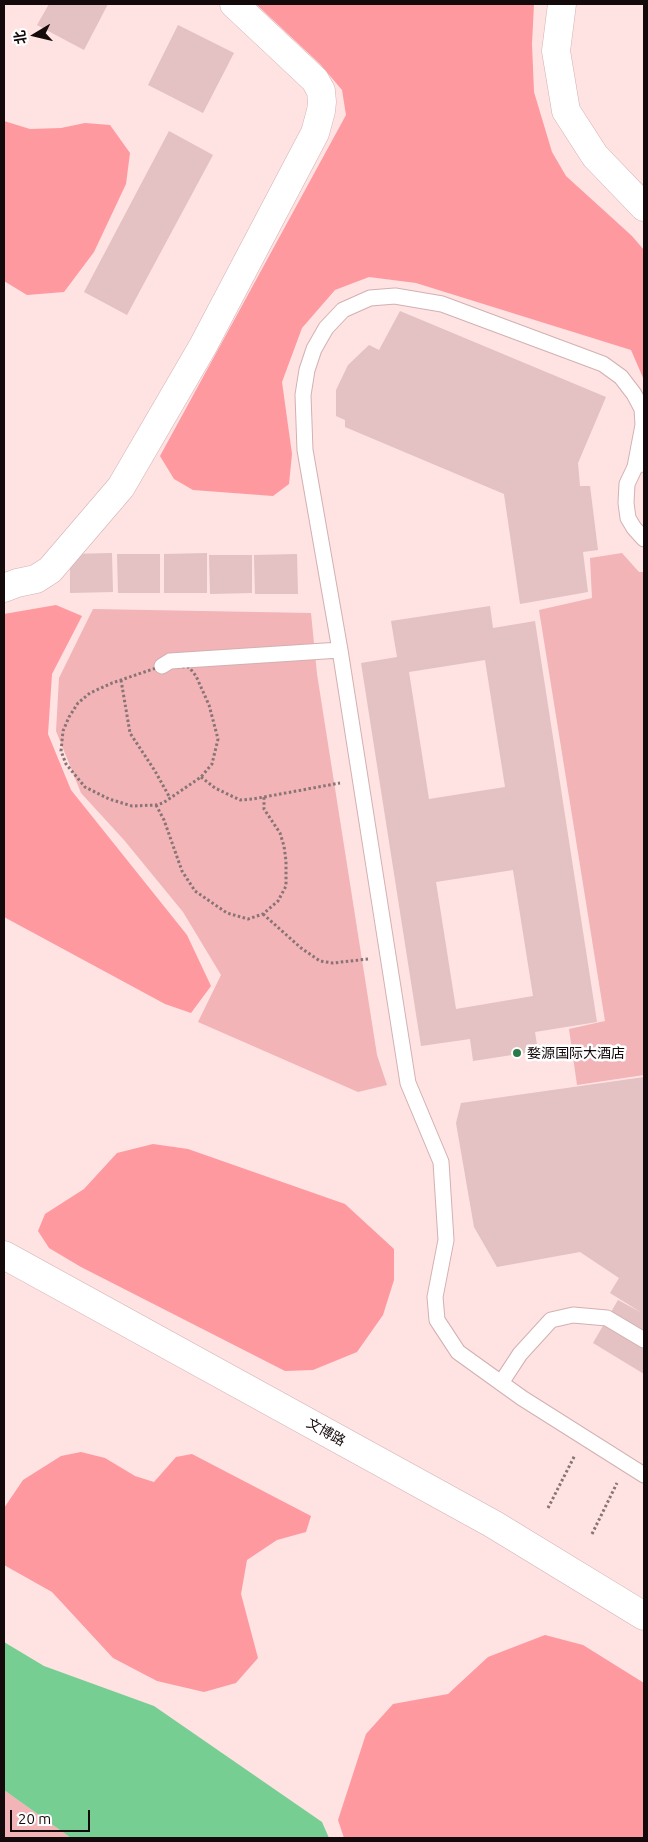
<!DOCTYPE html>
<html>
<head>
<meta charset="utf-8">
<style>
	body { margin:0 }
	#map { position:relative; width:648px; height:1842px; overflow:hidden; background:#ffe2e2; font-family:Ubuntu,"Noto Sans SC",sans-serif }
	canvas { display:block }
	.frame { position:absolute; inset:0; border:5px solid #150a0b; pointer-events:none }
	.north { position:absolute; left:10px; top:10px; width:50px; height:50px; -webkit-text-stroke:4px #fff; paint-order:stroke; rotate:261deg; font-size:14px; font-weight:700; line-height:20px; text-align:center; color:#150a0b }
	.north::after { content:''; display:block; margin:auto; width:18px; height:22px; background:#150a0b; clip-path:polygon(50% 0,100% 100%,50% 72%,0 100%) }
	.scale { position:absolute; left:10px; top:1810px; width:80px; height:22px; box-sizing:border-box; border:2px solid #150a0b; border-top:0; padding-left:6px; font-size:15px; line-height:18px; white-space:nowrap; color:#150a0b; -webkit-text-stroke:4px #fff; paint-order:stroke }
</style>
</head>
<body>
<div id="map">
<canvas width="648" height="1842"></canvas>
<div class="frame"></div>
<div class="north">北</div>
<div class="scale">20 m</div>
</div>
<script>
const g = document.querySelector('canvas').getContext('2d');
g.lineJoin = 'round';
function paint(path, color) { g.fillStyle = color; g.fill(path, 'evenodd'); }
const shape = rows => new Path2D(rows.map(r => 'M' + r).join(''));
function stroke(path, color, width, dash) { g.strokeStyle = color; g.lineWidth = width; g.lineCap = dash ? 'butt' : 'round'; g.setLineDash(dash || []); g.stroke(path); }
function drawText(font, color, halo, rows, align = 'center') {
  g.font = font + ' Ubuntu,"Noto Sans SC",sans-serif'; g.lineWidth = 5; g.setLineDash([]); g.textBaseline = 'middle'; g.strokeStyle = halo; g.fillStyle = color; for (const [text, x, y, turn = 0] of rows) {
    g.save(); g.translate(x, y); g.rotate((+turn || 0) * Math.PI / 180); g.textAlign = isNaN(turn) ? turn : align; if (halo) g.strokeText(text, 0, 0); g.fillText(text, 0, 0); g.restore();
  }
}
const green = shape([
	[622,553,639,572,644,572,644,1075,577,1085,569,1029,605,1021,539,610,592,598,590,558],
	[93,609,311,613,317,674,377,1055,387,1085,358,1092,198,1022,221,975,183,912,124,840,81,793,56,731,59,678],
	[4,1790,71,1838,4,1838]
]);
const forest = shape([
	[256,4,534,4,532,44,534,92,552,152,566,176,632,236,644,250,644,380,631,350,416,283,369,277,335,290,302,328,282,382,292,454,289,484,273,496,193,490,174,479,160,456,346,115,342,90,320,64],
	[4,121,30,129,61,128,85,123,110,125,130,153,126,184,94,252,64,292,27,295,4,281],
	[56,605,82,616,52,674,48,734,71,790,187,935,211,986,191,1013,165,1004,4,917,4,614],
	[153,1144,188,1149,345,1204,394,1249,394,1280,383,1315,357,1352,313,1370,285,1371,81,1267,49,1248,38,1231,45,1214,84,1189,117,1153],
	[81,1452,105,1458,135,1476,154,1482,176,1457,192,1454,311,1516,306,1532,277,1540,247,1560,241,1594,258,1658,236,1683,204,1692,157,1681,113,1658,52,1592,4,1565,4,1508,23,1480,61,1456],
	[545,1635,583,1645,644,1683,644,1838,344,1838,338,1820,366,1734,393,1704,448,1694,488,1657]
]);
const water = shape([
	[4,1642,44,1666,154,1706,322,1822,329,1838,71,1838,4,1790]
]);
const building = shape([
	[49,4,108,4,84,50,37,25],
	[178,25,234,53,203,113,148,85],
	[169,131,213,155,127,315,84,292],
	[400,311,606,397,578,463,580,486,590,486,598,550,583,552,588,592,520,604,504,494,345,427,345,420,336,416,336,390,348,365,369,345,379,350],
	[112,553,113,592,70,593,70,554],
	[207,553,207,593,164,593,164,554],
	[117,554,160,554,160,593,118,593],
	[297,554,298,594,255,594,254,555],
	[209,555,252,555,252,593,210,594],
	[490,606,493,628,535,621,597,1022,535,1032,538,1051,473,1061,470,1039,421,1046,361,663,397,657,391,621],
	[485,660,505,787,429,799,409,672],
	[513,870,533,996,456,1009,436,882],
	[644,1077,644,1374,593,1343,618,1300,642,1313,610,1293,619,1278,580,1252,497,1267,474,1227,456,1123,461,1103]
]);
const path = shape([
	[162,666,189,667,196,676,209,705,218,739,212,764,201,777,163,803,156,805,132,806,109,799,85,787,66,764,61,751,63,731,69,717,78,703,90,693,112,683,162,666],
	[121,680,130,733,155,771,170,798],
	[201,777,215,788,240,800,253,799,340,783],
	[156,805,164,820,182,871,195,891,227,913,248,919,263,914,278,901,286,886,286,861,284,846,280,833,264,809,264,796],
	[263,914,301,948,320,961,333,963,368,959],
	[548,1508,575,1455],
	[592,1534,617,1483]
]);
const lane = shape([
	[643,463,635,467,627,484,626,503,628,518,634,528,644,539],
	[635,467,643,425,642,409,634,394,621,377,603,364,442,304,395,296,370,298,343,310,326,328,314,349,307,370,303,395,305,450,340,650,408,1083,441,1162,446,1240,435,1297,437,1320,458,1352,522,1398,644,1475],
	[162,666,170,661,340,650],
	[501,1383,520,1354,551,1320,573,1315,607,1318,644,1340]
]);
const street = shape([
	[562,4,556,51,566,111,595,156,644,207],
	[4,588,17,583,36,579,50,570,121,487,203,346,315,133,321,111,322,102,321,91,315,80,234,4]
]);
const primary = shape([
	[4,1255,493,1524,644,1616]
]);
const markers = [
	[517,1053,5,"#2a7949"]
];
const poiNames = [
	["婺源国际大酒店",527,1053]
];
const streetNames = [
	["文博路",326,1432,29]
];
paint(green, '#f2b4b6');
paint(forest, '#fe999f');
paint(water, '#76ce92');
paint(building, '#e4c1c2');
stroke(lane, '#d3b0b1', 17);
stroke(street, '#d3b0b1', 29);
stroke(primary, '#d3b0b1', 29);
stroke(path, '#887474', 3, [2.5, 2.5]);
stroke(lane, '#fff', 15);
stroke(street, '#fff', 28);
stroke(primary, '#fff', 28);
for (const [x, y, r, color] of markers) { const dot = new Path2D(); dot.arc(x, y, r, 0, 2 * Math.PI); g.fillStyle = color; g.fill(dot); stroke(dot, '#fff', 2); }
drawText('14px', '#150a0b', '#fff', poiNames, 'left');
drawText('14px', '#150a0b', '#fff', streetNames);
</script>
</body>
</html>
